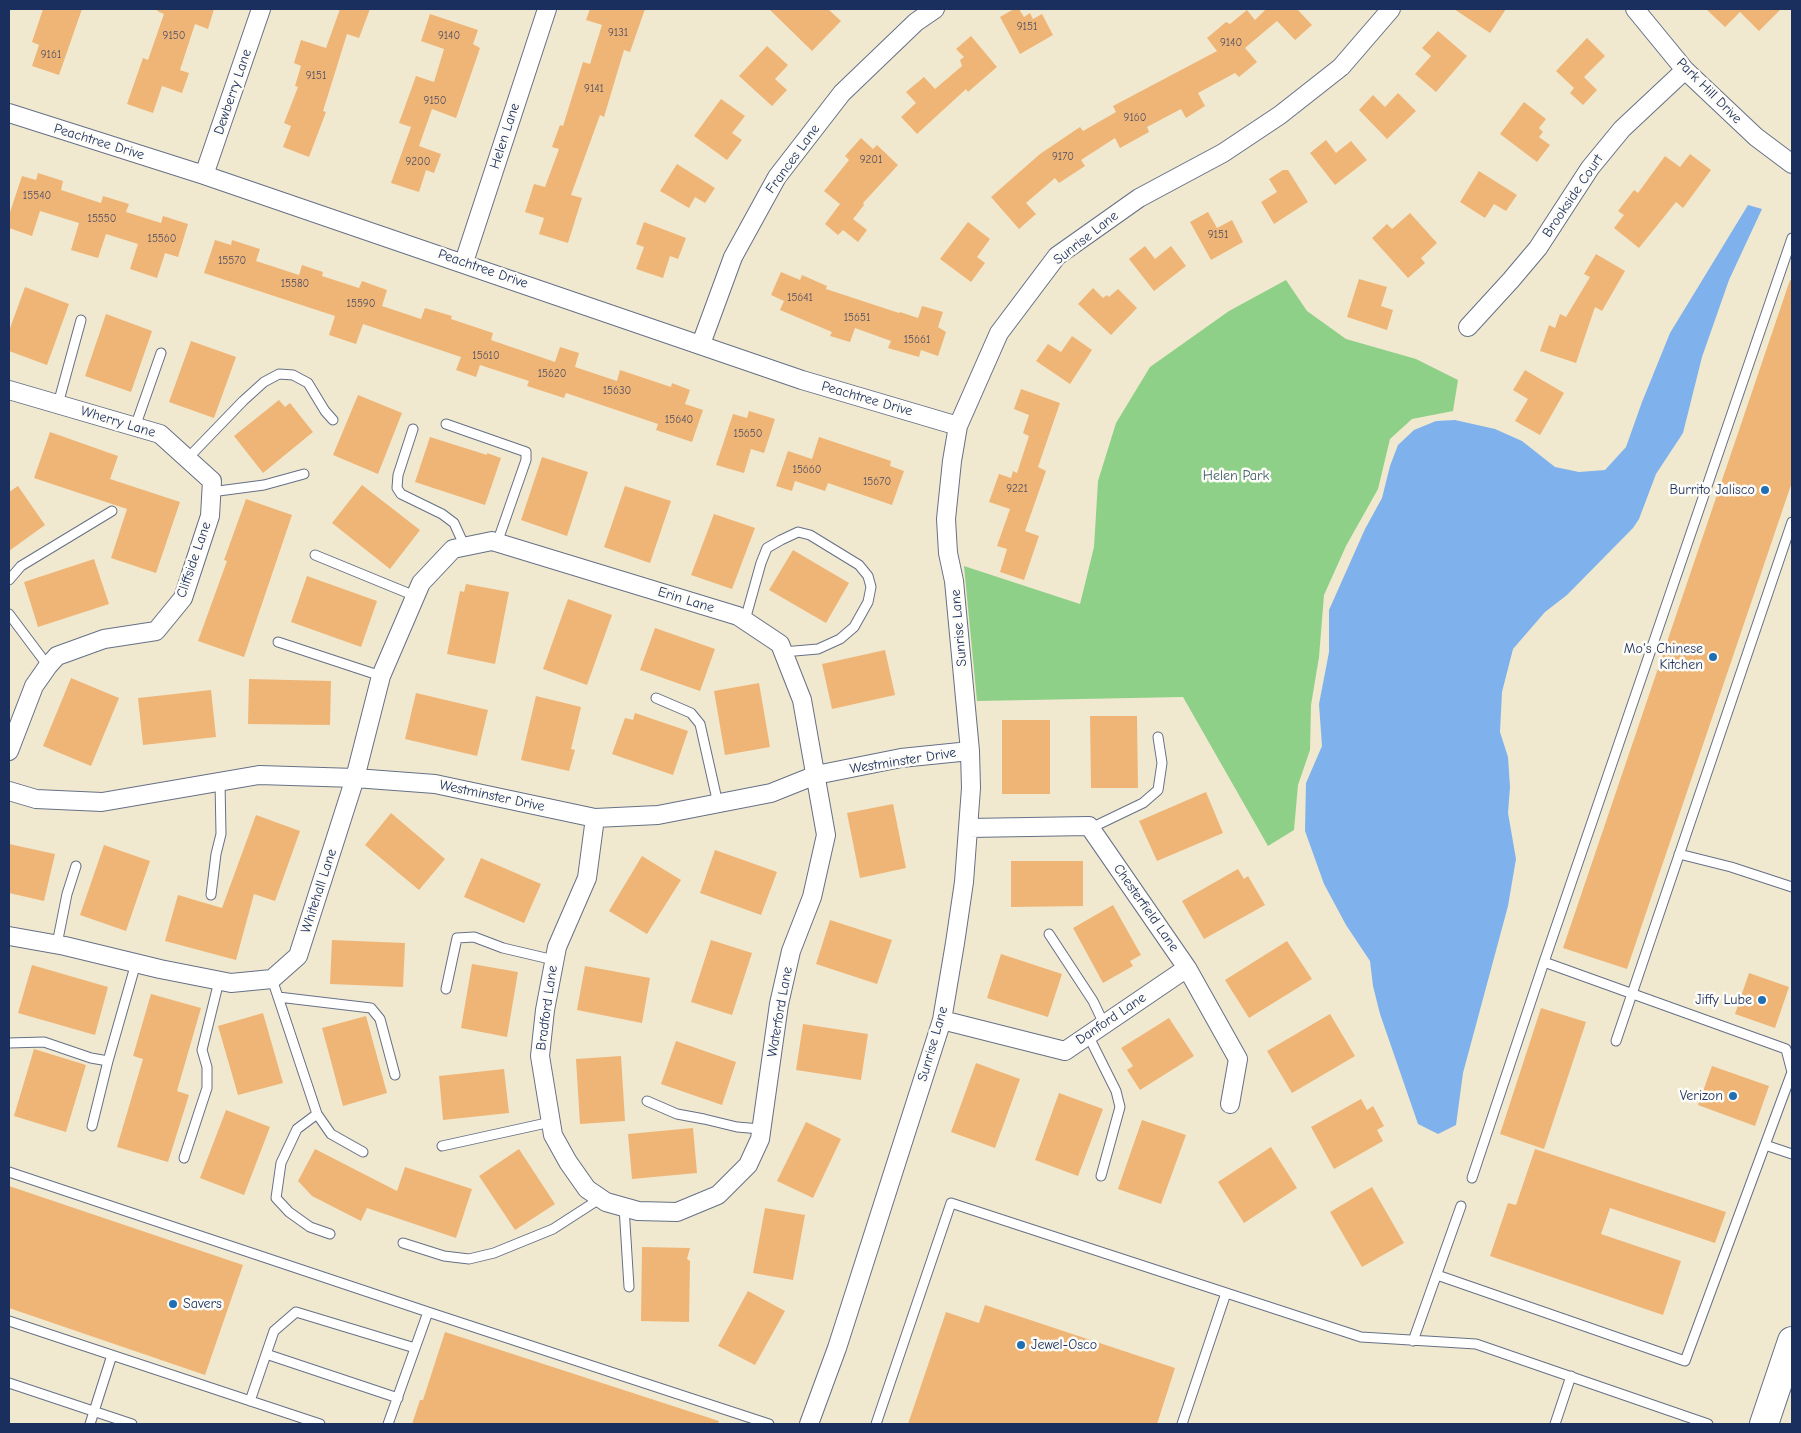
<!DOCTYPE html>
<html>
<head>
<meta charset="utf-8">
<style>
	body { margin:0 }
	#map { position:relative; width:1801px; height:1433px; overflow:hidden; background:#f0e9cf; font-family:"Comic Neue",sans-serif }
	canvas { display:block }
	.frame { position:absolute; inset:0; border:10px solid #1b2f5e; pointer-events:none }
</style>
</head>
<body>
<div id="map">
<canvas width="1801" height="1433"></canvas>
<div class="frame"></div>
</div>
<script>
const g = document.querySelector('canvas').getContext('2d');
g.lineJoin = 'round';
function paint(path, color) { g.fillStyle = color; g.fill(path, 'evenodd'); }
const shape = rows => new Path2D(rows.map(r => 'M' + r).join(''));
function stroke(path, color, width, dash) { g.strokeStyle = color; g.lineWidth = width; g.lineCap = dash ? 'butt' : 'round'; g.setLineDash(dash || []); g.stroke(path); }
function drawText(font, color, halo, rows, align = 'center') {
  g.font = font + ' "Comic Neue",sans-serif'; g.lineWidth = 5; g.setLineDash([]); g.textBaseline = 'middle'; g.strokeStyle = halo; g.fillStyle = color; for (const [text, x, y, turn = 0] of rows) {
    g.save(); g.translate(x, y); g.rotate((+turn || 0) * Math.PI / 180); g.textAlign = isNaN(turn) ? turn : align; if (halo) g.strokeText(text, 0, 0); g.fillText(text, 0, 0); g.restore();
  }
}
const green = shape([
	[1286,280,1307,311,1346,339,1416,359,1458,380,1453,411,1412,419,1390,439,1378,489,1346,546,1324,595,1319,657,1311,705,1310,750,1298,785,1294,830,1268,846,1183,697,977,701,964,566,1080,604,1094,547,1098,481,1116,423,1150,367,1229,311]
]);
const water = shape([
	[1748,205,1762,209,1729,280,1702,357,1683,433,1656,474,1639,519,1633,528,1567,595,1545,612,1513,649,1502,692,1500,732,1508,757,1510,787,1508,813,1516,859,1508,906,1463,1073,1456,1125,1438,1134,1418,1124,1380,1014,1373,986,1370,961,1346,925,1324,884,1305,831,1306,783,1322,746,1319,704,1329,652,1329,610,1365,529,1382,498,1390,466,1398,445,1414,430,1436,421,1455,420,1495,429,1522,441,1555,467,1579,472,1605,470,1626,447,1642,402,1670,333]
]);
const building = shape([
	[43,9,82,9,59,75,32,66,39,45,32,42],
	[158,9,214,9,208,29,195,24,180,70,189,73,182,93,162,86,153,113,127,104,143,58,148,60,164,14,157,11],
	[340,9,370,9,359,38,347,34,323,111,326,112,309,157,283,147,291,126,284,123,298,87,295,86,301,66,294,63,301,40,326,48],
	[590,9,645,9,630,52,624,50,604,117,600,115,571,195,582,198,568,243,539,234,544,218,525,212,534,184,545,187,559,149,552,147,560,125,563,126,583,62,590,64,602,25,586,20],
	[769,9,828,9,841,21,812,51],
	[1014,9,1019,9,1024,17,1030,13,1033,19,1042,14,1053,35,1020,54,1000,17],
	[1266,9,1297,9,1312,25,1295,40,1277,21,1245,48,1257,62,1239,77,1235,73,1198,93,1205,106,1186,118,1181,109,1147,127,1149,132,1120,148,1115,138,1081,160,1085,166,1059,183,1055,178,1026,203,1036,214,1019,229,991,197,1040,154,1080,127,1083,131,1116,112,1113,106,1217,51,1207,38,1226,22,1230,24,1247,10,1255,20],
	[1454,9,1506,9,1490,33],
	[1706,9,1781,9,1759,31,1740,12,1725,27],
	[430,14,478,30,473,44,480,48,456,118,432,109,419,146,441,154,434,173,426,170,419,192,391,183,411,127,399,123,416,76,434,82,444,49,421,41],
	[1438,31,1467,56,1436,92,1415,74,1431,56,1422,48],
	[971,36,997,67,968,92,966,89,917,134,901,117,916,103,906,92,924,77,935,89,962,66,960,60,964,57,956,49],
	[1587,38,1605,56,1584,77,1597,90,1583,105,1570,93,1574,88,1556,71],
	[767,46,788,65,775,79,787,90,772,106,739,76],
	[1398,93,1416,111,1387,139,1359,110,1373,95,1385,107],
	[721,99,745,116,732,133,742,140,727,160,694,136],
	[1524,102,1546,119,1539,128,1543,132,1539,137,1550,145,1537,162,1500,134],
	[861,138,873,149,877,145,898,165,863,203,864,205,853,219,867,230,858,242,843,230,838,235,825,224,840,204,824,191,849,160,845,156],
	[1326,140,1336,153,1351,141,1367,160,1335,185,1310,153],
	[1690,154,1711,170,1683,208,1676,202,1639,248,1614,228,1624,215,1618,211,1634,190,1638,193,1665,156,1680,167],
	[677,164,715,188,705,203,695,197,689,208,660,191],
	[1283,170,1288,170,1308,202,1274,224,1261,202,1277,192,1269,179],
	[1479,171,1517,195,1506,211,1494,204,1485,218,1460,202],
	[38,173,63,181,61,190,101,203,103,196,129,204,126,212,161,223,163,216,188,224,178,257,165,253,157,278,130,269,138,244,106,234,98,258,71,250,79,223,40,211,32,236,9,228,9,215,22,176,36,180],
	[1208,212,1217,228,1232,220,1243,242,1211,260,1190,222],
	[1410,213,1437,243,1421,258,1425,263,1408,278,1372,238,1387,224,1392,229],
	[644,222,686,238,678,259,670,256,663,278,636,269,644,247,636,244],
	[968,222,990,239,977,257,985,263,971,282,940,259],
	[215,240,231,245,232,240,260,249,256,261,299,275,302,265,323,272,322,276,359,288,362,281,387,290,382,306,421,319,425,308,452,316,451,319,493,333,491,340,555,362,560,347,579,353,575,367,617,381,620,370,671,387,672,383,690,390,685,404,703,410,692,442,656,430,658,424,566,393,564,398,527,386,529,381,480,365,476,377,456,370,461,357,363,324,356,344,329,335,335,316,204,273],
	[1145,246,1155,259,1171,246,1186,266,1154,291,1129,259],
	[1596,254,1625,271,1602,311,1595,307,1576,363,1540,351,1549,325,1555,328,1560,314,1566,317,1590,277,1584,274],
	[781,272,800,280,802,275,827,286,826,289,899,313,900,312,918,318,922,306,943,312,938,327,946,332,938,356,921,350,919,357,888,348,891,341,855,328,850,342,830,336,832,332,780,310,784,301,771,295],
	[1359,279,1387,287,1381,306,1393,310,1387,330,1347,317],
	[1790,280,1792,281,1792,482,1627,969,1563,948],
	[25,287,69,304,47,365,9,351,9,331],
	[1093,288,1103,298,1107,295,1109,297,1118,289,1137,308,1111,335,1078,304],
	[106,314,152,331,131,392,85,376],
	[1072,336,1092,350,1070,384,1036,361,1048,344,1061,352],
	[191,341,236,357,214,418,169,402],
	[1525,370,1564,393,1540,435,1515,421,1528,399,1513,390],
	[1021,389,1060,403,1038,467,1046,471,1025,531,1039,536,1024,580,1000,572,1007,549,997,546,1010,509,989,502,999,474,1011,478,1013,471,1017,473,1029,436,1023,433,1029,415,1014,409],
	[358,395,402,413,378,474,333,455],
	[279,400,285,407,290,403,313,432,263,473,234,436],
	[749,411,775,419,764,453,751,449,744,473,716,465,733,414,747,418],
	[50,432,118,456,110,479,180,502,156,573,111,558,127,509,34,478],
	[430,437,487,455,487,453,501,458,485,505,415,482],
	[819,437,891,461,890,466,904,471,892,505,828,483,825,491,795,481,792,491,776,486,788,451,812,459],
	[542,457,588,472,567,536,521,520],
	[362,485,420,530,390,569,332,523],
	[18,486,45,525,9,551,9,492],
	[625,486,671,501,650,563,604,547],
	[246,499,292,515,244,657,198,641,227,561,224,560],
	[714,514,755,528,732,589,691,575],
	[793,550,849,583,826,623,769,590],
	[94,559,109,604,38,627,24,582],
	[307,576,377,601,361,647,291,622],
	[466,584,509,592,495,664,447,654,460,591,464,592],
	[568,599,612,615,587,685,543,669],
	[655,628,715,649,700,691,640,670],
	[885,650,895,695,832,709,822,664],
	[71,678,119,698,91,766,43,746],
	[249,679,331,681,330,725,248,724],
	[759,683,770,747,725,755,714,691],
	[211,690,216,737,143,745,138,698],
	[416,693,488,710,477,756,405,739],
	[536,696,581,707,571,749,575,750,569,771,521,760],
	[635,713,688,731,673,775,612,754,625,718,633,720],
	[1090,716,1137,716,1138,788,1091,788],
	[1002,720,1050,720,1050,794,1002,794],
	[1206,792,1223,833,1157,861,1139,821],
	[893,804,906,868,860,878,847,813],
	[391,813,445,859,419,890,365,845],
	[256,815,300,831,275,901,254,894,236,960,165,941,178,895,222,908],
	[9,844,55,854,44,901,9,893],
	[104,845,150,861,126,931,80,915],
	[715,850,777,872,761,915,700,893],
	[642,856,681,880,647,934,609,911],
	[481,858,541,884,524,923,464,897],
	[1011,861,1083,861,1083,906,1011,907],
	[1238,869,1244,879,1248,876,1265,905,1204,939,1182,901],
	[1113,905,1141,955,1130,961,1133,966,1103,983,1073,928],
	[830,920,892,940,877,984,816,964],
	[332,940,405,943,403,987,330,984],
	[711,940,752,953,732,1015,691,1002],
	[1287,941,1312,979,1249,1018,1225,980],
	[1001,954,1062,974,1048,1017,987,998],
	[472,964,518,972,507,1037,461,1028],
	[32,965,108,987,95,1035,18,1013],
	[585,966,650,978,642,1023,577,1010],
	[1749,973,1789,987,1775,1028,1735,1014],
	[151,994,201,1008,177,1091,189,1095,168,1162,117,1147,143,1059,133,1056],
	[1541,1008,1586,1022,1544,1149,1500,1134],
	[263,1013,283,1083,238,1095,218,1026],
	[1330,1014,1355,1056,1292,1093,1267,1051],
	[366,1016,387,1093,343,1106,322,1028],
	[1169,1018,1194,1056,1140,1090,1127,1070,1133,1066,1121,1048],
	[803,1024,868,1034,861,1080,796,1070],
	[676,1041,736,1062,722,1105,661,1084],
	[34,1049,86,1065,66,1132,14,1116],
	[621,1056,625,1121,580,1124,576,1059],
	[976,1063,1020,1079,995,1148,951,1132],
	[1712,1066,1769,1086,1755,1126,1698,1105],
	[504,1069,509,1113,443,1120,439,1076],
	[1059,1093,1103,1109,1078,1176,1035,1160],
	[1361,1099,1367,1110,1373,1106,1384,1126,1377,1130,1383,1141,1334,1169,1311,1127],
	[226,1110,270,1127,244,1195,200,1178],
	[1142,1120,1186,1135,1161,1204,1118,1189],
	[806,1122,841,1139,813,1198,777,1181],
	[693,1128,697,1173,632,1179,628,1134],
	[1271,1147,1297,1188,1244,1223,1218,1182],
	[315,1149,397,1191,405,1167,472,1189,456,1238,367,1208,361,1221,312,1196,298,1181],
	[519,1149,555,1204,515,1230,479,1176],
	[1535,1149,1726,1212,1715,1243,1610,1208,1601,1234,1681,1261,1663,1315,1490,1256,1508,1203,1516,1205],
	[9,1186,243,1265,205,1375,9,1308],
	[1372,1187,1404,1243,1362,1267,1330,1212],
	[765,1208,805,1215,793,1280,753,1273],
	[642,1247,690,1248,687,1259,690,1261,689,1322,641,1321],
	[748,1291,785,1311,755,1365,718,1346],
	[985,1305,1175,1368,1157,1424,908,1424,946,1312,979,1323],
	[445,1332,719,1421,718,1424,412,1424,420,1400,423,1400]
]);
const service = shape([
	[58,404,81,320],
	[446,424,526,452,526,460,497,543],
	[135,427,161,353],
	[413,429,398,475,397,488,401,494,442,514,454,523,465,547],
	[187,459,243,401,264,382,279,374,293,375,308,383,325,411,333,420],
	[211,492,264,485,304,474],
	[315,555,415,596],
	[9,580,21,566,112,511],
	[9,614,48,666],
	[745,620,761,563,767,548,781,540,798,532,810,535,859,565,868,576,871,587,868,602,854,627,840,639,818,649,783,652],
	[278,642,381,676],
	[656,698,691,713,700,724,718,804],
	[1091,828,1143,803,1158,790,1162,763,1158,737],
	[1679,854,1731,867,1792,887],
	[211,895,216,854,221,834,220,782],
	[1049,934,1093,1001,1104,1024],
	[57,944,67,894,76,866],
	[272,979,317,1114,331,1134,363,1152],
	[446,989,457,938,474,937,503,948,554,960],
	[278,997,371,1008,380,1019,395,1075],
	[1088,1035,1116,1091,1120,1107,1101,1176],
	[1616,1041,1792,522],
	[9,1043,44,1042,91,1058,108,1061,136,963],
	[647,1101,677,1114,704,1119,737,1127,761,1129],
	[317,1114,297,1129,281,1163,276,1198,289,1212,310,1227,330,1234],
	[92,1126,108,1061],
	[1765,1145,1792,1154],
	[442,1146,551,1122],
	[184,1158,207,1088,207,1067,202,1050,219,981],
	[9,1172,428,1312],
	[1472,1178,1544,962,1792,238],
	[624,1207,629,1287],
	[403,1243,444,1256,469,1259,494,1253,553,1229,601,1198],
	[1437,1275,1685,1361,1792,1072,1786,1049,1544,962],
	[9,1321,320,1424],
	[1413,1341,1461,1206],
	[266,1354,398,1398],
	[9,1383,132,1424],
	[250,1401,274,1331,296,1312,415,1348],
	[90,1424,112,1355],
	[388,1424,428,1312,769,1424],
	[876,1424,951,1203,1361,1337,1476,1344,1708,1424],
	[1182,1424,1226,1293],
	[1555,1424,1571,1376]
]);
const minor = shape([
	[1635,9,1685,70,1756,137,1792,164],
	[9,113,204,175,802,380,958,426],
	[204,175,261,9],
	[464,262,547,9],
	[1468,327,1511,280,1538,248,1590,168,1622,129,1685,70],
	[701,344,733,257,777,177,842,93,916,22,935,9],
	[9,390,160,434,212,481,210,516,183,598,156,631,104,639,57,656,48,666,34,686,9,751],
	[9,791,36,799,102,802,259,775,355,778,435,784,595,818,658,815,771,793,816,775,901,758,970,751],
	[968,828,1089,826,1187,968,1238,1059,1230,1104],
	[9,936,65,946,160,969,231,983,272,979,298,956,355,778,381,676,421,583,453,549,492,541,738,616,780,644,802,700,826,835,812,897,791,951,779,1004,760,1139,748,1165,718,1195,677,1212,638,1211,606,1202,587,1189,568,1162,553,1135,540,1056,545,1010,557,947,587,878,595,818],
	[942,1020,1065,1051,1187,968],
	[809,1424,837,1348,942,1020,955,943,964,882,971,788,970,751,954,581,948,553,946,519,952,461,958,426,999,333,1057,256,1139,198,1223,153,1280,115,1341,67,1391,9]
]);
const primary = shape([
	[1764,1424,1792,1341]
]);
const markers = [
	[1765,490,5,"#1f6fb2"],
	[1713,657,5,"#1f6fb2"],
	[1762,1000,5,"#1f6fb2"],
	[1733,1096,5,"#1f6fb2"],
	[173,1304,5,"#1f6fb2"],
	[1021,1345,5,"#1f6fb2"]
];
const numberNames = [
	["9151",1027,27],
	["9131",618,33],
	["9150",174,36],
	["9140",449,36],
	["9140",1231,43],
	["9161",51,55],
	["9151",316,76],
	["9141",594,89],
	["9150",435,101],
	["9160",1135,118],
	["9170",1063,157],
	["9201",871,160],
	["9200",418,162],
	["15540",37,196],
	["15550",102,219],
	["9151",1218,235],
	["15560",162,239],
	["15570",232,261],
	["15580",295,284],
	["15641",800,298],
	["15590",361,304],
	["15651",857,318],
	["15661",917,340],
	["15610",486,356],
	["15620",552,374],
	["15630",617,391],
	["15640",679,420],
	["15650",748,434],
	["15660",807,470],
	["15670",877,482],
	["9221",1017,489]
];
const streetNames = [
	["Park Hill Drive",1709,91,45],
	["Dewberry Lane",233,92,-71],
	["Helen Lane",505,136,-72],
	["Peachtree Drive",99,142,17],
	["Frances Lane",793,159,-54],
	["Brookside Court",1573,196,-56],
	["Sunrise Lane",1086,238,-38],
	["Peachtree Drive",483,269,19],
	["Peachtree Drive",867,399,16],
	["Wherry Lane",118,422,17],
	["Cliffside Lane",194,560,-71],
	["Erin Lane",686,600,17],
	["Sunrise Lane",959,628,-95],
	["Westminster Drive",903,761,-9],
	["Westminster Drive",492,796,12],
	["Whitehall Lane",319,891,-72],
	["Chesterfield Lane",1146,908,55],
	["Bradford Lane",547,1008,-82],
	["Waterford Lane",780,1012,-80],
	["Danford Lane",1111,1019,-34],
	["Sunrise Lane",933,1044,-74]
];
const parkNames = [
	["Helen Park",1236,476]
];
const poiNames = [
	["Burrito Jalisco",1755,490],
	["Mo's Chinese",1703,649],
	["Kitchen",1703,665],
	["Jiffy Lube",1752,1000],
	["Verizon",1723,1096],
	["Savers",183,1304,"left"],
	["Jewel-Osco",1031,1345,"left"]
];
paint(green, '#8fd088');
paint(water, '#7fb2ec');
paint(building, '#efb576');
stroke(service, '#667086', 11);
stroke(minor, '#667086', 20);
stroke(primary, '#667086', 30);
stroke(service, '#fff', 9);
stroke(minor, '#fff', 18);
stroke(primary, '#fff', 28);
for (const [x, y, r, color] of markers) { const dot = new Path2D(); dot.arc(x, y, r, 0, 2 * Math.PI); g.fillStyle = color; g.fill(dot); stroke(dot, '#fdfcf7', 2); }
drawText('11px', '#505064', null, numberNames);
drawText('14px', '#1b2f5e', '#fdfcf7', streetNames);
drawText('14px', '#3e5f6b', '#fdfcf7', parkNames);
drawText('14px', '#1b2f5e', '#fdfcf7', poiNames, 'right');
</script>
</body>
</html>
